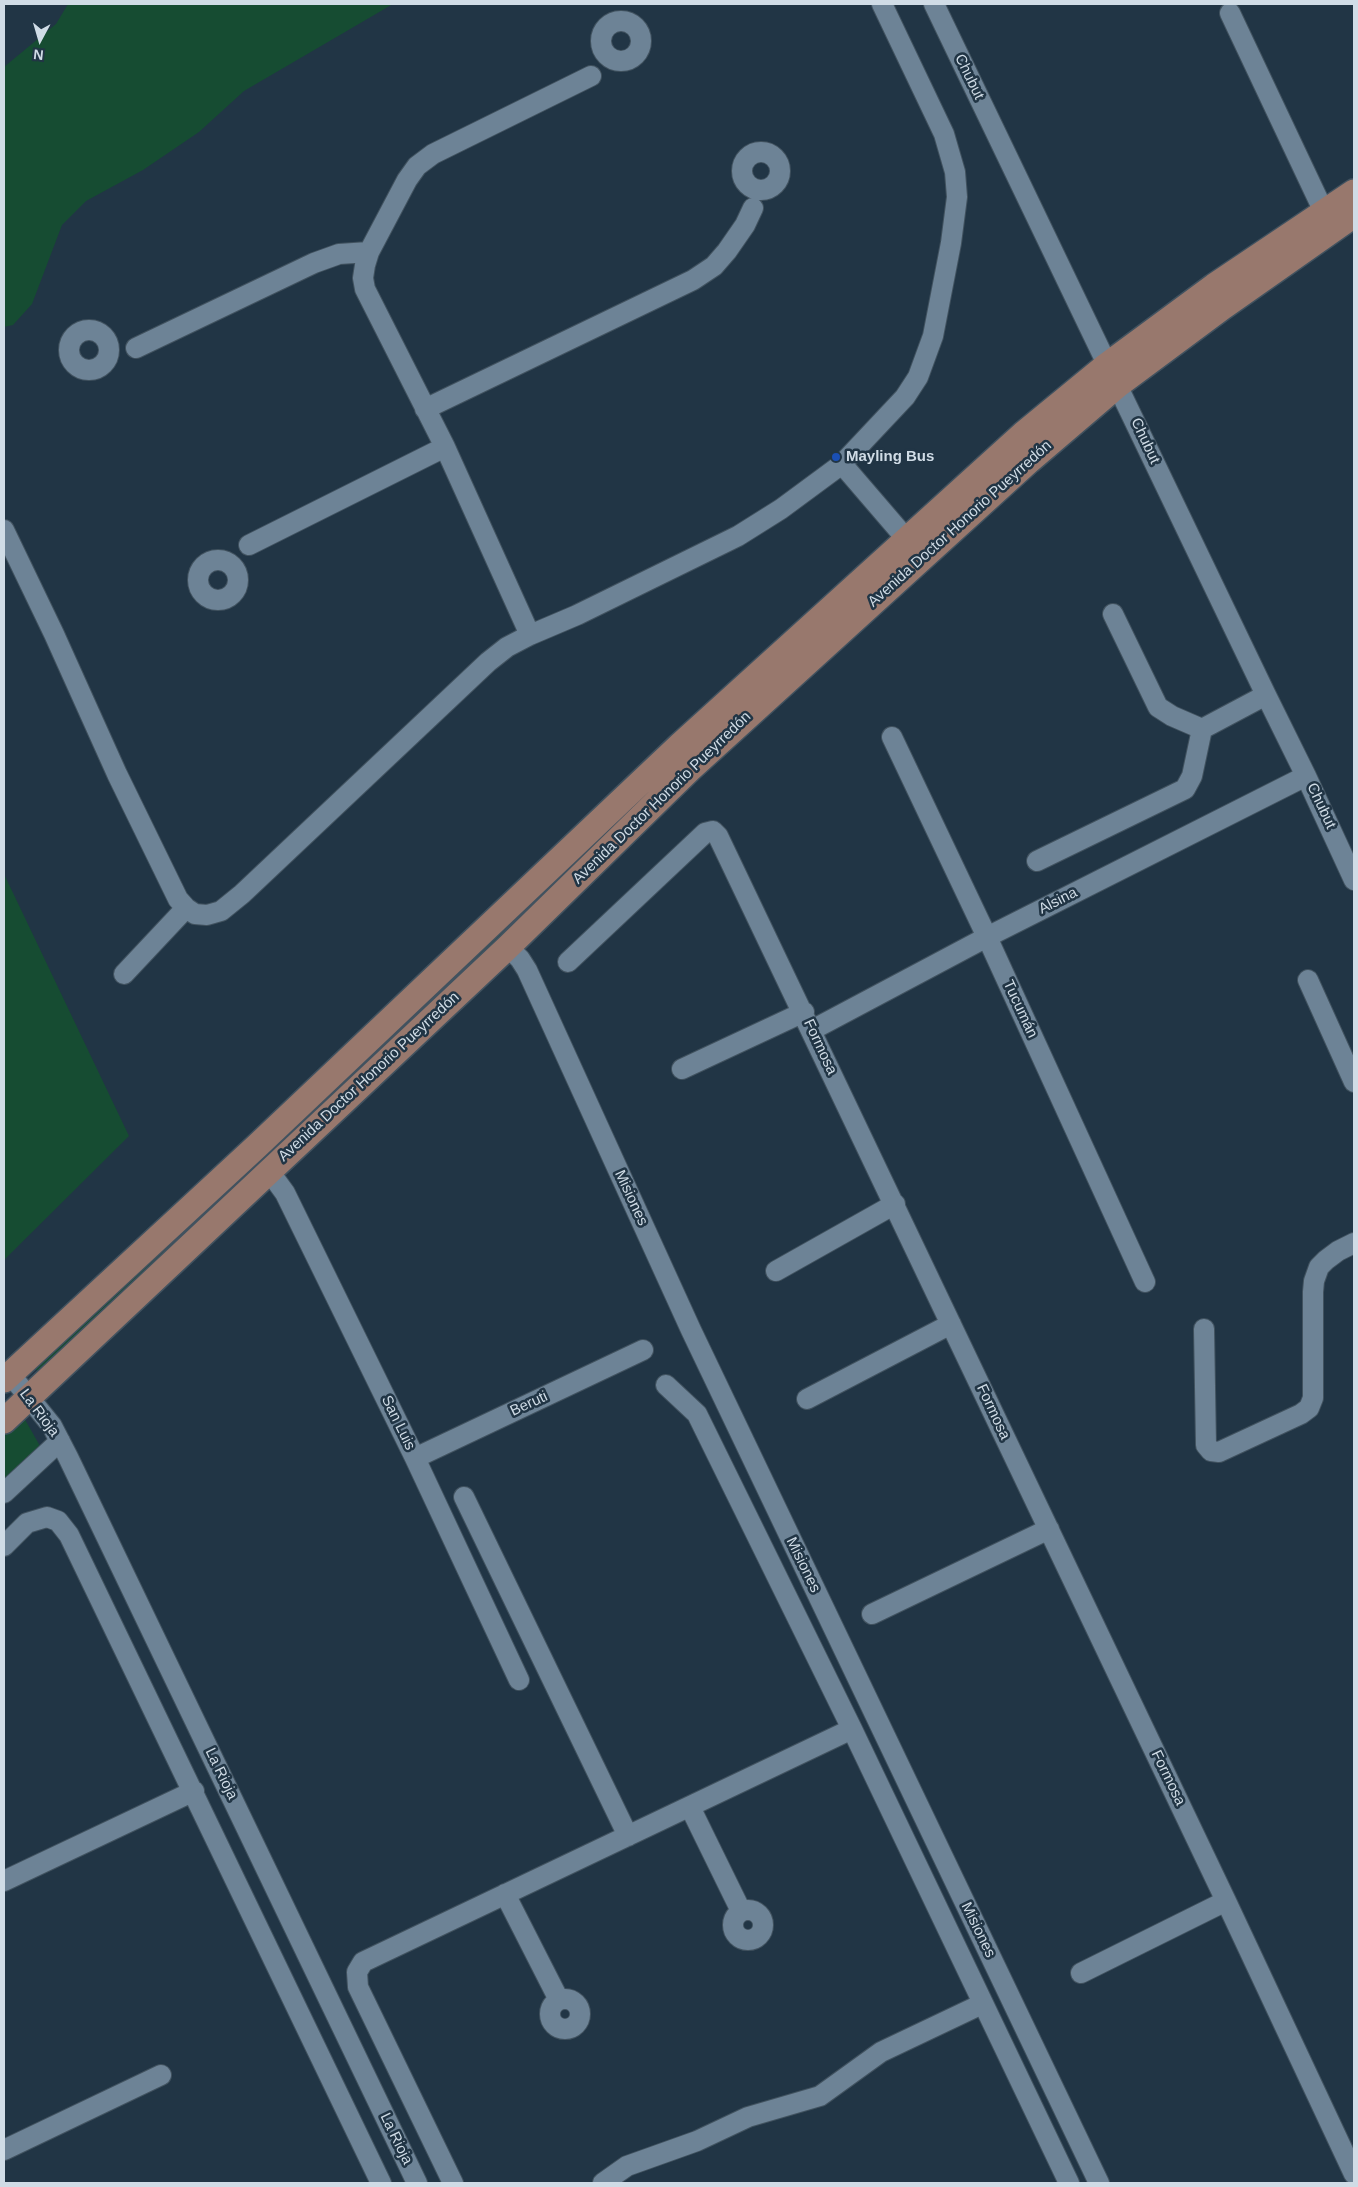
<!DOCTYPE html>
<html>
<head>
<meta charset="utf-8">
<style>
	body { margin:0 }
	#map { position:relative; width:1358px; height:2187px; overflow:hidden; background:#213545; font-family:Arial,sans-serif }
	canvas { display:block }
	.frame { position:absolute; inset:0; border:5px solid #d0dce6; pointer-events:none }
	.north { position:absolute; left:15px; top:15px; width:50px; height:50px; -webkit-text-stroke:4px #213545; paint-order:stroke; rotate:186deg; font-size:14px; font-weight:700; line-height:20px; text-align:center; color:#d0dce6 }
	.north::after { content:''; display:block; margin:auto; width:18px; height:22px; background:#d0dce6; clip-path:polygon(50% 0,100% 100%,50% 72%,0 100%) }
</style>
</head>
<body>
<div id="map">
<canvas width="1358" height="2187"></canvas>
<div class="frame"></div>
<div class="north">N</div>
</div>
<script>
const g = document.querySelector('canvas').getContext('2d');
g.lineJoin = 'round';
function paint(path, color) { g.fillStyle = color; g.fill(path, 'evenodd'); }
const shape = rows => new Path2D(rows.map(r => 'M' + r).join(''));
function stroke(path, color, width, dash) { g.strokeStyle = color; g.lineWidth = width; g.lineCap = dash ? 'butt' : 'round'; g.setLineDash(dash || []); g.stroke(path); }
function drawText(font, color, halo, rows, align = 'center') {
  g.font = font + ' Arial,sans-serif'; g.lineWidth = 5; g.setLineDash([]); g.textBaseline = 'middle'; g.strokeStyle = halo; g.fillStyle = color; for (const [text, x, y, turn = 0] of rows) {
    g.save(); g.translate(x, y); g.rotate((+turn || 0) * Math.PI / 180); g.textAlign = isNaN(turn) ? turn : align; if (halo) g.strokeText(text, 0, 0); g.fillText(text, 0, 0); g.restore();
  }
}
const green = shape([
	[68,4,393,4,244,91,199,132,143,170,86,201,62,225,32,304,13,325,4,327,4,67,56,24],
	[900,557,556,884,38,1372,35,1368,492,936],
	[4,874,129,1136,4,1260],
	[23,1416,40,1446,4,1485,4,1434]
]);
const minor = shape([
	[934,4,1266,695,1306,776,1354,880],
	[1230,13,1324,212],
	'601 41a20 20 0 1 1 40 0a20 20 0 1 1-40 0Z',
	'742 171a19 19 0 1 1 38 0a19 19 0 1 1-38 0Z',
	'69 350a20 20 0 1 1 40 0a20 20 0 1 1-40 0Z',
	[136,348,314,263,339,254,369,252],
	[425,409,693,280,714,266,727,251,745,225,753,208],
	[842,464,905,397,918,377,933,336,951,243,957,197,955,172,944,134,882,4],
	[4,530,54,634,117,774,178,899,186,908,195,914,207,915,221,911,242,894,488,662,507,647,530,635,577,615,738,536,781,509,842,464,915,549],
	[249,545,445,447],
	'198 580a20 20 0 1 1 40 0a20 20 0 1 1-40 0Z',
	[1113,614,1158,707,1172,716,1202,729],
	[530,635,445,447,365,289,363,278,365,265,369,252,407,180,417,166,433,154,591,76],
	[892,737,987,937,1145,1282],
	[1037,861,1185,789,1192,776,1202,729,1266,695],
	[508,947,520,959,527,970,691,1330,1099,2183],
	[568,962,705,833,713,831,718,836,1226,1901,1354,2174],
	[124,974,186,908],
	[1308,980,1354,1082],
	[812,1030,987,937,1306,776],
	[682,1069,804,1012],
	[269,1171,285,1193,415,1458,519,1680],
	[776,1271,895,1204],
	[1204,1329,1206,1445,1211,1451,1219,1452,1301,1414,1309,1408,1313,1398,1313,1292,1314,1281,1319,1267,1326,1260,1338,1251,1354,1243],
	[10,1374,52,1426,68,1457,417,2183],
	[666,1385,697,1414,852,1729,1069,2183],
	[807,1399,951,1324],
	[415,1458,643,1350],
	[4,1493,60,1441],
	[464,1497,628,1836],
	[4,1546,27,1523,47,1517,58,1521,69,1535,381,2183],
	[872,1614,1049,1529],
	[690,1807,741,1911],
	[4,1881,194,1791],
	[505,1894,559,2000],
	'733 1925a15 15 0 1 1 30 0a15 15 0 1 1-30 0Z',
	[1081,1973,1226,1901],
	'550 2014a15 15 0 1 1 30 0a15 15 0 1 1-30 0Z',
	[4,2150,161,2075],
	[453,2183,358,1987,357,1972,363,1962,852,1729],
	[603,2183,627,2166,697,2141,748,2117,820,2096,881,2052,982,2004]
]);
const major = shape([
	[4,1380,257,1146,680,745,1023,434,1107,365,1214,286,1354,192],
	[4,1421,508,947,689,770,1029,461,1118,385,1223,307,1354,215]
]);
const markers = [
	[836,457,5,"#1a4fb4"]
];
const streetNames = [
	["Chubut",969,77,64],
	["Chubut",1145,441,65],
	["Avenida Doctor Honorio Pueyrredón",960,524,-42],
	["Avenida Doctor Honorio Pueyrredón",662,798,-44],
	["Chubut",1321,806,65],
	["Alsina",1058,901,-27],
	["Tucumán",1020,1009,65],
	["Formosa",820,1047,65],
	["Avenida Doctor Honorio Pueyrredón",369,1077,-43],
	["Misiones",631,1198,65],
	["Beruti",529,1404,-25],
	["Formosa",993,1412,65],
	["La Rioja",39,1413,53],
	["San Luis",398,1423,64],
	["Misiones",803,1565,64],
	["La Rioja",221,1774,64],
	["Formosa",1168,1778,64],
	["Misiones",978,1930,64],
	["La Rioja",396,2139,64]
];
const poiNames = [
	["Mayling Bus",846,457]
];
paint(green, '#164c32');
stroke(minor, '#41525f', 22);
stroke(major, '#41525f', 28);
stroke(minor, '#6d8396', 20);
stroke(major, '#98786d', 25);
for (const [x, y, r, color] of markers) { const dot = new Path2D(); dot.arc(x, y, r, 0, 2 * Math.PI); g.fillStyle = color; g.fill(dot); stroke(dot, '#213545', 2); }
drawText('15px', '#d0dce6', '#213545', streetNames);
drawText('bold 15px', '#d0dce6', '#213545', poiNames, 'left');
</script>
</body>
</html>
